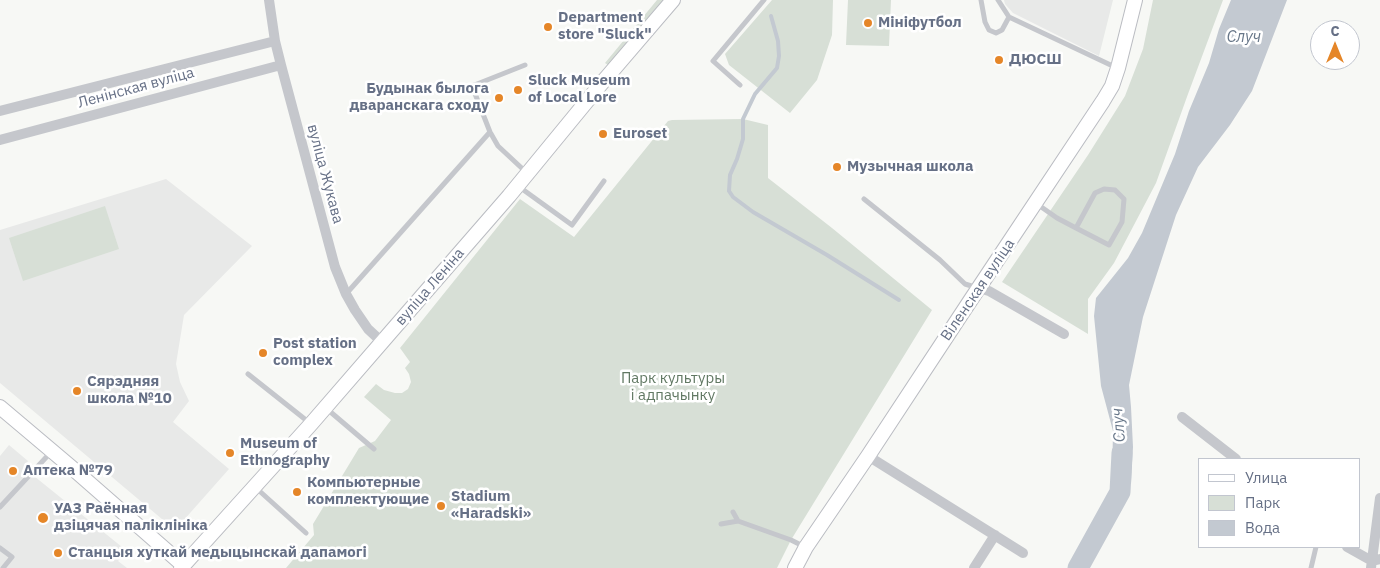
<!DOCTYPE html>
<html>
<head>
<meta charset="utf-8">
<style>
	body { margin:0 }
	#map { position:relative; width:1380px; height:568px; overflow:hidden; background:#f7f8f5; font-family:"IBM Plex Sans",sans-serif }
	canvas { display:block }
	.legend { position:absolute; left:1198px; top:458px; width:162px; height:90px; box-sizing:border-box; background:#fff; border:1px solid #c2c6cf; margin:0; padding:6px 9px; list-style:none; font-size:15px; color:#667086 }
	.legend li { display:flex; align-items:center; gap:10px; height:25px }
	.legend b { width:25px; border:1px solid #c2c6cf }
	.north { position:absolute; left:1310px; top:20px; width:50px; height:50px; box-sizing:border-box; background:#fff; border:1px solid #c2c6cf; border-radius:50%; rotate:0deg; font-size:14px; font-weight:700; line-height:20px; text-align:center; color:#667086 }
	.north::after { content:''; display:block; margin:auto; width:18px; height:22px; background:#e58628; clip-path:polygon(50% 0,100% 100%,50% 72%,0 100%) }
</style>
</head>
<body>
<div id="map">
<canvas width="1380" height="568"></canvas>
<ul class="legend">
<li><b style="height:6px;background:#fff"></b>Улица</li>
<li><b style="height:14px;background:#d7dfd6"></b>Парк</li>
<li><b style="height:14px;background:#c3c9d1"></b>Вода</li>
</ul>
<div class="north">С</div>
</div>
<script>
const g = document.querySelector('canvas').getContext('2d');
g.lineJoin = 'round';
function paint(path, color) { g.fillStyle = color; g.fill(path, 'evenodd'); }
const shape = rows => new Path2D(rows.map(r => 'M' + r).join(''));
function stroke(path, color, width, dash) { g.strokeStyle = color; g.lineWidth = width; g.lineCap = dash ? 'butt' : 'round'; g.setLineDash(dash || []); g.stroke(path); }
function drawText(font, color, halo, rows, align = 'center') {
  g.font = font + ' "IBM Plex Sans",sans-serif'; g.lineWidth = 5; g.setLineDash([]); g.textBaseline = 'middle'; g.strokeStyle = halo; g.fillStyle = color; for (const [text, x, y, turn = 0] of rows) {
    g.save(); g.translate(x, y); g.rotate((+turn || 0) * Math.PI / 180); g.textAlign = isNaN(turn) ? turn : align; if (halo) g.strokeText(text, 0, 0); g.fillText(text, 0, 0); g.restore();
  }
}
const built = shape([
	[1004,0,1113,0,1099,56,1013,13,1005,4],
	[166,179,252,246,184,315,176,364,180,382,189,401,173,422,229,469,175,530,0,383,0,230],
	[9,445,28,461,24,468,127,551,118,561,127,568,0,568,0,456]
]);
const green = shape([
	[657,0,664,0,608,65,605,63],
	[772,0,833,0,832,35,817,80,790,113,729,65,725,54],
	[848,0,891,0,889,46,846,45],
	[1153,0,1223,0,1188,94,1156,183,1114,263,1088,299,1088,334,1002,282,1088,155,1125,96,1143,49],
	[743,119,768,125,768,178,832,228,932,310,791,540,777,568,286,568,314,535,313,524,359,448,375,441,391,420,364,397,376,384,384,390,395,393,402,393,408,389,411,382,409,374,405,368,410,362,400,348,520,199,574,237,668,121,672,120],
	[105,206,119,249,23,281,9,238]
]);
const water = shape([
	[1231,0,1287,0,1252,91,1230,125,1198,167,1176,215,1143,317,1129,385,1131,407,1133,447,1131,484,1121,481,1112,481,1113,431,1101,386,1094,316,1096,298,1128,258,1142,233,1175,154,1189,111,1209,63,1219,29]
]);
const stream = shape([
	[771,16,778,41,779,56,777,68,755,94,743,119,743,139,737,159,730,175,729,191,733,197,753,212,827,255,899,300]
]);
const river = shape([
	[1078,568,1120,492,1122,453]
]);
const service = shape([
	[981,0,985,22,989,30,996,33,1002,30,1009,17,998,0],
	[1009,17,1117,68],
	[525,65,472,86,490,132,498,146,527,173],
	[740,85,713,61,764,0],
	[518,186,572,225,604,181],
	[864,199,940,260,965,284,978,288],
	[1037,204,1057,218,1076,228,1109,245,1122,222,1124,199,1115,190,1104,189,1095,193,1076,228],
	[346,294,490,132],
	[248,374,311,424],
	[327,409,374,449],
	[255,487,306,533],
	[0,507,52,451],
	[733,512,738,521,791,540,805,547],
	[721,524,738,521],
	[0,548,12,557,3,568],
	[1311,568,1316,547]
]);
const minor = shape([
	[269,0,275,41,281,65,335,267,346,294,355,310,368,329,382,342],
	[0,111,275,41],
	[0,140,281,65],
	[978,288,989,291,1064,334],
	[1182,417,1236,459],
	[868,456,1023,553],
	[1347,547,1372,561,1380,559],
	[974,568,995,535],
	[1371,568,1380,498]
]);
const secondary = shape([
	[0,407,71,467,183,565],
	[181,568,311,424,389,334,509,196,601,84,673,0],
	[795,568,806,547,868,456,970,301,1103,101,1112,86,1118,68,1135,0]
]);
const markers = [
	[868,23,5,"#e58628"],
	[548,27,5,"#e58628"],
	[999,60,5,"#e58628"],
	[518,90,5,"#e58628"],
	[499,98,5,"#e58628"],
	[603,134,5,"#e58628"],
	[837,167,5,"#e58628"],
	[263,353,5,"#e58628"],
	[77,391,5,"#e58628"],
	[230,453,5,"#e58628"],
	[13,471,5,"#e58628"],
	[297,492,5,"#e58628"],
	[441,506,5,"#e58628"],
	[43,518,6,"#e58628"],
	[58,553,5,"#e58628"]
];
const poiNames = [
	["Department",558,18],
	["store \"Sluck\"",558,35],
	["Мініфутбол",878,23],
	["ДЮСШ",1009,60],
	["Sluck Museum",528,81],
	["of Local Lore",528,98],
	["Будынак былога",489,89,"right"],
	["дваранскага сходу",489,106,"right"],
	["Euroset",613,134],
	["Музычная школа",847,167],
	["Post station",273,344],
	["complex",273,361],
	["Сярэдняя",87,382],
	["школа №10",87,399],
	["Museum of",240,444],
	["Ethnography",240,461],
	["Аптека №79",23,471],
	["Компьютерные",307,483],
	["комплектующие",307,500],
	["Stadium",451,497],
	["«Haradski»",451,514],
	["УАЗ Раённая",54,509],
	["дзіцячая паліклініка",54,526],
	["Станцыя хуткай медыцынскай дапамогі",68,553]
];
const streetNames = [
	["Ленінская вуліца",136,88,-15],
	["вуліца Жукава",325,174,75],
	["вуліца Леніна",430,287,-49],
	["Віленская вуліца",978,290,-56]
];
const parkNames = [
	["Парк культуры",673,379],
	["і адпачынку",673,396]
];
const waterNames = [
	["Случ",1244,37],
	["Случ",1119,425,-95]
];
paint(built, '#e8e9e8');
paint(green, '#d7dfd6');
paint(water, '#c3c9d1');
stroke(stream, '#c3c9d1', 4);
stroke(river, '#c3c9d1', 21);
stroke(secondary, '#babcc2', 16);
stroke(service, '#c5c7cc', 5);
stroke(minor, '#c5c7cc', 10);
stroke(secondary, '#fff', 14);
for (const [x, y, r, color] of markers) { const dot = new Path2D(); dot.arc(x, y, r, 0, 2 * Math.PI); g.fillStyle = color; g.fill(dot); stroke(dot, '#fff', 2); }
drawText('bold 15px', '#667086', '#fff', poiNames, 'left');
drawText('15px', '#667086', '#fff', streetNames);
drawText('15px', '#617863', '#fff', parkNames);
drawText('italic 16px', '#687789', '#fff', waterNames);
</script>
</body>
</html>
